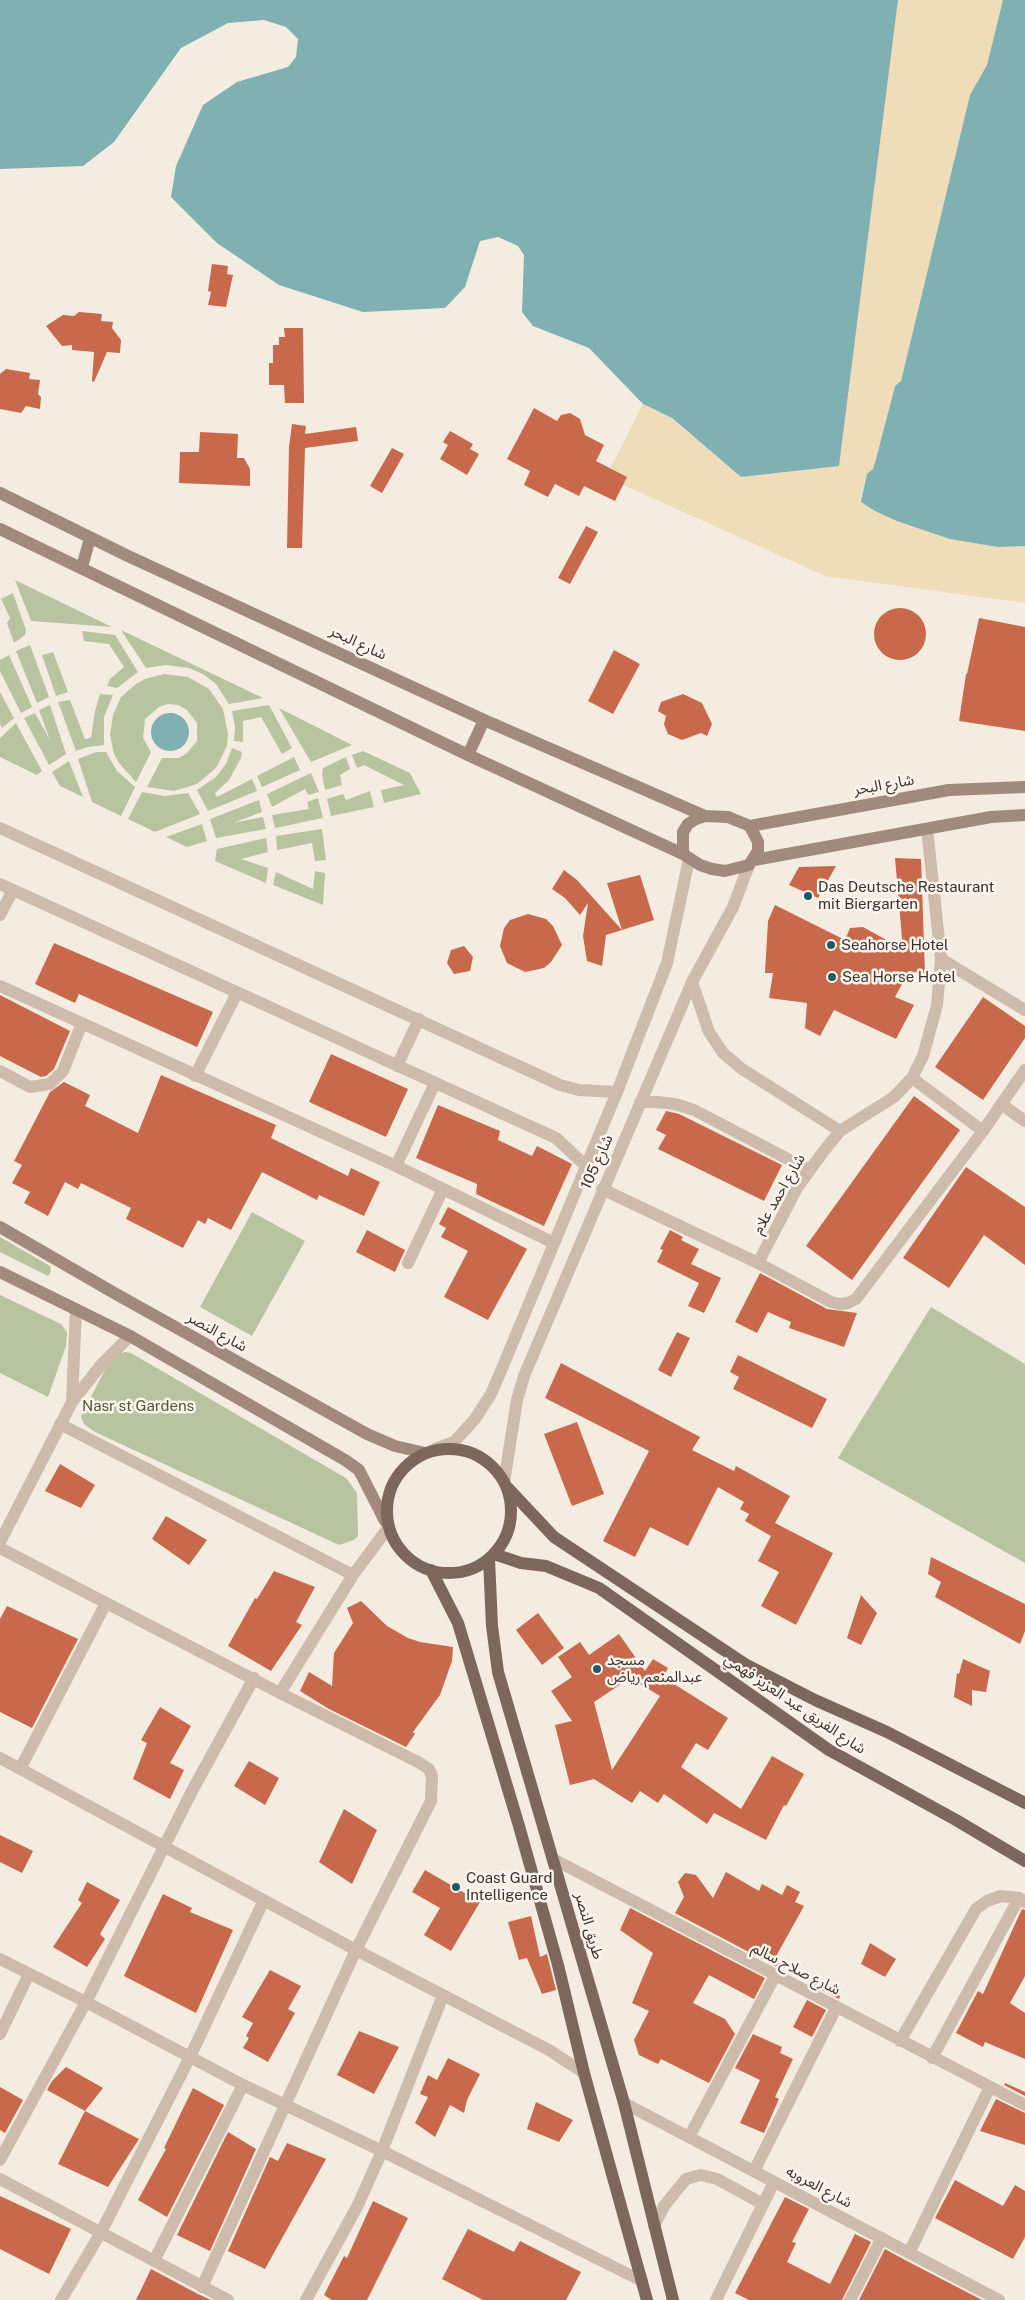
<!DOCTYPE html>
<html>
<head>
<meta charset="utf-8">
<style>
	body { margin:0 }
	canvas { display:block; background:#f4ebe1 }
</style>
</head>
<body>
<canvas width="1025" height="2300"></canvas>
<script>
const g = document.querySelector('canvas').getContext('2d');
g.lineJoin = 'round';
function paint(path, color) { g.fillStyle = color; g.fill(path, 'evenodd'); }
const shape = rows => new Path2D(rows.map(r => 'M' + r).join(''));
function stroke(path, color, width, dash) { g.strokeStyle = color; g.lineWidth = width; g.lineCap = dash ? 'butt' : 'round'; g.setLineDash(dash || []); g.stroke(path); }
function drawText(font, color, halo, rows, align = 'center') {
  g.font = font + ' "Public Sans","Noto Sans Arabic",sans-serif'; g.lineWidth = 5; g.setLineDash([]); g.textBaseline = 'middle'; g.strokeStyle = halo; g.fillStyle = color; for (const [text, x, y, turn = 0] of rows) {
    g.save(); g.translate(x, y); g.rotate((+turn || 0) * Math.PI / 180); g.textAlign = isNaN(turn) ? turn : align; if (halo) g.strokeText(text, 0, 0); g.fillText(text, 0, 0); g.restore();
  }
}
const green = shape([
	[15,580,112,627,31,621],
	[13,593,26,630,25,635,14,643,7,623,10,618,1,599],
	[121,630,263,698,229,704,216,684,203,674,189,668,166,665,146,668],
	[82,631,115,635,138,672,117,688,107,686,110,679,124,667,109,644,84,641],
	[30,645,49,697,37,703,16,651],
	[53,652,68,692,56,696,42,655],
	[9,655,32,707,21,713,0,671,0,660],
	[164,674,188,677,209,689,223,709,228,734,227,746,216,768,197,784,174,791,147,787,162,758,179,758,186,754,197,741,197,723,187,710,178,705,168,704,159,707,145,719,143,738,151,752,136,782,119,763,114,754,110,735,113,715,121,697,136,684,145,679],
	[0,692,14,718,2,728,0,724],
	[100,694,113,695,104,717,104,745,88,747,76,751,58,702,70,700,85,739,91,738,95,711],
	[50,705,66,754,49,765,24,718,35,713,50,740,39,710],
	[269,705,292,748,282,754,261,717,243,721,243,742,234,741,235,727,232,711],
	[279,708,352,745,311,762],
	[16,723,42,771,37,775,0,757,0,738],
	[232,748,242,752,241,758,229,780,215,793,217,797,252,779,257,791,208,811,197,790,216,777,226,764],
	[363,751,410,773,421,794,384,803,381,790,404,785,364,765,357,768,352,755],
	[96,752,106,752,117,771,135,787,121,816,92,802,78,759],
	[294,757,300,770,262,787,257,776],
	[346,757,350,769,340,775,342,785,325,790,322,774,323,768],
	[69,761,83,797,60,786,52,772],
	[311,773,319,792,308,795,305,789,272,807,267,794],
	[370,791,374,807,331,816,327,799,343,794,346,800],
	[142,792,165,796,188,793,200,814,155,832,128,819],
	[318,798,323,818,275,828,272,815,309,809,307,802],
	[259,800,262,812,233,823,263,817,266,829,216,838,210,819],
	[202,824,207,841,187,847,166,837],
	[322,829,326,860,315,861,312,843,277,850,276,836],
	[266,838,268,852,241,859,268,868,266,883,215,861,217,849],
	[315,871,325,873,323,905,273,885,276,872,313,889],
	[252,1212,305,1241,252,1336,200,1307],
	[0,1237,50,1266,51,1272,48,1276,0,1252],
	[0,1295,61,1324,67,1332,66,1346,48,1397,0,1373],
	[931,1307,1025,1364,1025,1563,838,1458],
	[125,1352,131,1353,346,1478,357,1493,358,1536,354,1540,339,1545,95,1432,84,1424,81,1416,109,1362,117,1355]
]);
const sand = shape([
	[898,0,1003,0,987,65,970,95,901,381,895,386,873,469,875,511,950,539,998,547,1025,546,1025,603,825,576,606,477,643,404,671,418,741,477,839,466]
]);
const water = shape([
	[0,0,898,0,839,466,741,477,672,418,643,404,589,348,533,326,522,312,524,255,518,246,498,237,480,241,465,287,445,308,363,312,279,285,217,243,171,197,176,166,203,105,237,82,288,67,296,57,298,39,286,27,264,20,228,23,181,48,114,142,83,166,0,169],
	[1003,0,1025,0,1025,546,998,547,950,539,897,521,875,511,861,502,867,474,873,469,876,459,895,386,901,381,970,95,987,65],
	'151 732a19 19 0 1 1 38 0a19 19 0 1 1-38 0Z'
]);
const building = shape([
	[212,264,228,266,227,274,233,275,226,307,208,305,211,292,208,291],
	[79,312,102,314,101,321,113,322,112,328,121,340,120,353,107,352,94,382,92,381,94,352,72,350,72,345,62,346,46,326,63,315,74,316],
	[284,328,303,328,304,403,285,403,284,385,269,385,269,363,273,363,273,345,279,345,279,337,285,337],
	[6,369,30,373,29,379,40,380,38,394,41,397,40,409,26,406,21,413,0,409,0,374],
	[534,408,557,421,561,415,570,413,580,419,585,435,604,445,596,461,627,477,615,501,584,486,579,496,555,484,548,497,524,485,530,471,507,459],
	[292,424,306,426,305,434,356,427,358,441,305,448,302,548,287,548,289,447],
	[450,431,473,444,470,449,479,454,467,475,440,459,448,445,443,442],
	[200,432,238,434,237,458,244,458,250,469,250,486,179,483,180,452,199,452],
	[392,448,404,454,382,493,370,486],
	[586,526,598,532,570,584,558,578],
	'874 634a26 26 0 1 1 52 0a26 26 0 1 1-52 0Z',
	[979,618,1025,627,1025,731,959,721,966,674,967,674],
	[614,650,640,664,613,714,588,701],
	[683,694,702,703,712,724,707,736,701,733,682,740,668,734,664,724,666,716,658,711,661,702],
	[895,858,921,859,925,974,909,971,895,997,914,1005,896,1039,834,1010,820,1036,805,1028,807,1003,769,998,773,973,765,973,768,921,775,905,845,940,850,928,863,927,903,949],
	[836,866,818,898,789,885,799,867],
	[564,870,577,880,622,930,606,935,602,966,587,961,583,936,588,903,580,915,565,898,552,889],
	[640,875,654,920,622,930,607,883],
	[528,914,546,919,553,926,562,945,551,962,544,968,525,972,507,963,500,946,504,928,510,920],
	[54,943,213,1012,197,1047,79,994,75,1003,35,984],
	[464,946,473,957,470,971,454,974,447,963,451,950],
	[0,995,70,1031,54,1069,46,1076,41,1077,0,1056],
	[983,997,1025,1026,1025,1038,983,1100,935,1067],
	[331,1054,408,1089,386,1137,309,1102],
	[161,1075,276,1125,271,1138,348,1176,351,1168,380,1182,364,1216,319,1195,317,1200,262,1172,231,1230,208,1218,205,1224,198,1220,183,1248,126,1219,131,1208,81,1183,78,1189,65,1182,48,1216,24,1203,30,1192,12,1183,22,1165,14,1161,50,1092,64,1082,90,1095,85,1106,138,1133],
	[914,1096,960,1130,852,1280,806,1246],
	[438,1105,500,1131,498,1140,532,1156,537,1146,572,1164,544,1226,476,1194,477,1184,416,1158],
	[666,1111,679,1114,782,1165,764,1201,658,1149,666,1135,656,1130],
	[966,1167,1025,1207,1025,1265,984,1235,949,1288,903,1258],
	[448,1207,527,1249,488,1320,444,1297,468,1251,441,1237,446,1228,439,1224],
	[367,1230,405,1250,395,1272,356,1252],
	[670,1230,683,1237,681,1240,699,1249,691,1264,721,1278,704,1313,688,1306,699,1283,657,1262,663,1250,660,1249],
	[760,1273,827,1309,857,1313,844,1347,789,1328,791,1322,768,1312,757,1333,735,1322],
	[677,1332,690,1338,671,1377,658,1370],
	[738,1355,827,1399,812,1428,733,1389,739,1377,730,1372],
	[561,1363,700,1437,692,1450,734,1471,736,1466,790,1496,775,1523,833,1553,796,1625,761,1606,779,1572,758,1561,771,1536,745,1521,749,1514,740,1509,744,1502,718,1487,688,1546,650,1527,635,1557,603,1541,649,1451,545,1398],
	[577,1422,604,1494,572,1506,544,1434],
	[60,1464,95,1485,81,1508,45,1491],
	[166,1516,207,1540,189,1565,152,1539],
	[931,1557,1025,1604,1025,1631,1020,1644,935,1597,941,1582,928,1574],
	[274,1571,315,1587,296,1622,302,1625,271,1671,228,1646,255,1598,257,1599],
	[861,1595,877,1613,861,1645,847,1638],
	[361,1601,387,1626,408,1638,420,1642,453,1647,452,1661,440,1695,413,1732,415,1734,406,1747,329,1709,300,1691,309,1672,332,1686,334,1653,353,1623,347,1608],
	[7,1606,78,1639,32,1728,0,1712,0,1619],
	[538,1613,564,1648,542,1665,516,1630],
	[619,1634,645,1671,653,1659,668,1668,663,1677,728,1718,708,1750,696,1743,681,1767,741,1809,772,1756,804,1774,786,1806,784,1805,766,1840,714,1813,707,1824,664,1794,658,1803,640,1791,632,1803,594,1779,570,1785,555,1725,572,1721,551,1691,572,1677,558,1657,580,1642,589,1655],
	[630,1678,660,1696,612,1770,594,1702],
	[963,1659,990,1671,986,1692,972,1690,972,1706,954,1697,957,1673,959,1674],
	[160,1707,191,1726,170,1763,184,1770,170,1799,133,1779,147,1743,141,1740],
	[249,1761,279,1778,265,1805,234,1786],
	[344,1809,377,1830,352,1884,319,1862],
	[0,1835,33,1851,22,1873,0,1862],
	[425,1870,480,1902,451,1951,424,1935,440,1908,412,1892],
	[726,1872,759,1891,762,1884,782,1895,787,1885,800,1892,795,1902,804,1906,774,1960,782,1964,779,1968,675,1913,684,1897,678,1882,685,1873,696,1875,713,1898],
	[87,1882,120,1900,100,1934,105,1939,87,1967,53,1947,82,1903,78,1900],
	[163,1894,192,1908,190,1912,233,1930,196,2013,124,1976],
	[630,1908,765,1978,754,1999,709,1975,693,2003,725,2019,735,2034,709,2083,661,2059,658,2064,639,2055,634,2040,649,2011,632,2003,653,1953,620,1930],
	[1022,1909,1025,1910,1025,1976,1010,2003,1025,2013,1025,2059,985,2042,983,2047,956,2033,978,1991,983,1994],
	[531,1916,540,1957,547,1954,556,1990,542,1994,527,1958,519,1960,508,1922],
	[870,1943,896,1959,885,1977,861,1964],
	[270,1970,301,1986,288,2009,295,2013,268,2062,243,2048,249,2038,246,2036,253,2023,242,2017],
	[817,1980,840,1996,839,1999,814,1986],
	[807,2000,826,2010,812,2037,793,2027],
	[359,2031,399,2047,374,2094,337,2075],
	[753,2034,782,2047,780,2053,793,2059,775,2097,779,2099,764,2133,740,2123,760,2080,735,2068],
	[448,2058,480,2074,467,2100,464,2113,450,2105,435,2137,415,2123,428,2097,420,2094,428,2075,437,2080],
	[66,2067,103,2088,85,2111,47,2090,52,2081],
	[1005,2083,1025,2092,1025,2096,1004,2085],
	[0,2087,23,2100,5,2133,0,2130],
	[193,2088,224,2105,167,2217,138,2200,166,2149,164,2148],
	[996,2099,1025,2113,1025,2145,980,2131],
	[536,2102,573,2120,559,2142,527,2129],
	[85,2111,139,2139,108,2187,58,2164],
	[228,2132,256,2149,210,2251,177,2235],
	[287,2143,326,2159,265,2269,228,2251,270,2157,278,2161],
	[955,2180,1003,2206,1015,2185,1025,2191,1025,2237,1013,2259,935,2218],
	[0,2196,71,2229,49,2274,0,2249],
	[785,2197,809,2209,792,2242,796,2243,787,2262,830,2284,855,2234,871,2242,842,2300,749,2300,735,2293],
	[373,2201,408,2218,367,2300,332,2300,324,2295,344,2256,347,2258],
	[468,2229,514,2252,520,2241,581,2272,566,2300,483,2300,442,2279],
	[885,2249,905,2260,982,2300,859,2300],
	[151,2269,198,2294,211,2300,136,2300]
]);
const minor = shape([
	[0,828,560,1085,579,1090,617,1092],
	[0,884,556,1138,586,1166],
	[0,915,13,890],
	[941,959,1025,1010],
	[692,982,709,1032,723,1053,742,1069,840,1131],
	[0,986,396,1166,554,1243],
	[397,1066,419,1019],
	[0,1071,30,1087,50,1084,63,1071,82,1023],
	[195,1076,237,993],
	[912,1078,983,1131],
	[640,1102,656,1102,675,1104,694,1110,809,1170],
	[1001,1104,1025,1121],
	[396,1166,435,1083],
	[602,1189,758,1263,831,1302,840,1304,848,1303,856,1299,983,1131,1025,1070],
	[408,1263,443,1189],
	[758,1263,797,1188,823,1152,840,1131,894,1097,912,1078,923,1056,937,1005,941,959,927,829],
	[72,1402,76,1309],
	[60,1424,353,1575],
	[0,1542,72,1402,101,1365,130,1336],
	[0,1548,280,1693,418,1762,429,1769,432,1776,431,1801,356,1950,202,2287],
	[280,1693,353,1575,388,1528],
	[0,1758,356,1950,549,2050,584,2073],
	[20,1769,106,1603],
	[553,1859,1025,2105],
	[0,1959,86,2002,243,2085,382,2151,642,2281],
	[0,2034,29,1974],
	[900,2041,976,1909,987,1901,1001,1896,1019,1898,1025,1902],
	[932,2058,1019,1898],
	[624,2103,999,2300],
	[689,2137,775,1976],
	[0,2160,86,2002,192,1791,254,1678],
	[754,2171,836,2008],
	[0,2179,228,2300],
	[654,2226,664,2206,686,2179,701,2175,717,2179,763,2204],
	[909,2253,990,2087],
	[154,2261,243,2085],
	[61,2300,100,2234,190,2057,264,1900],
	[306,2300,358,2205,382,2151,443,1995],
	[716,2300,774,2182],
	[850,2300,882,2238]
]);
const tertiary = shape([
	[435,1449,454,1442,475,1419,491,1394,503,1366,617,1092,667,963,689,859],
	[504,1482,517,1400,524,1376,692,982,733,907,749,865]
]);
const secondary = shape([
	[0,493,128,556,484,720,705,816],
	[0,529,468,755,683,854],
	[82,567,90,538],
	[468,755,484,720],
	[705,816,728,817,750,826,758,842,758,851,749,865,725,871,712,869,700,865,683,854,683,832,688,824,696,819,705,816],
	[750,826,949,790,1025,787],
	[754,860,991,817,1025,815],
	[0,1227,116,1294,367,1434,395,1446,425,1453],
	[0,1272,130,1336,345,1460,359,1470,385,1521]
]);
const primary = shape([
	'387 1511a62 62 0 1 1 124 0a62 62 0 1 1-124 0Z',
	[508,1488,554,1537,745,1664,815,1700,887,1732,1025,1803],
	[494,1554,521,1563,546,1566,599,1588,829,1750,956,1820,1025,1861],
	[489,1559,492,1626,498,1672,624,2103,673,2300],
	[431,1570,458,1623,519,1826,558,1965,584,2073,647,2300]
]);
const markers = [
	[808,896,5,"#1f5a5e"],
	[831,945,5,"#1f5a5e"],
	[832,977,5,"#1f5a5e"],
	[597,1669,5,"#1f5a5e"],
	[456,1887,5,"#1f5a5e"]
];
const streetNames = [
	["شارع البحر",358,643,25],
	["شارع البحر",884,785,-10],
	["شارع 105",597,1162,-66],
	["شارع احمد علام",779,1194,-60],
	["شارع النصر",217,1332,29],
	["شارع الفريق عبد العزيز فهمي",795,1704,34],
	["طريق النصر",589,1926,74],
	["شارع صلاح سالم",796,1969,27],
	["شارع العروبه",819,2187,28]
];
const poiNames = [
	["Das Deutsche Restaurant",818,887],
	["mit Biergarten",818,904],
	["Seahorse Hotel",841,945],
	["Sea Horse Hotel",842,977],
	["مسجد",607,1660],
	["عبدالمنعم رياض",607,1677],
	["Coast Guard",466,1878],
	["Intelligence",466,1895]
];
const parkNames = [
	["Nasr st Gardens",138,1406]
];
paint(green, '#b8c4a0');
paint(sand, '#efdcb8');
paint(water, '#7fb0b2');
paint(building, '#c8694b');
stroke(minor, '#cdbbac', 12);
stroke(tertiary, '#cdbbac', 12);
stroke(secondary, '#a18a7d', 12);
stroke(primary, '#7d675c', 12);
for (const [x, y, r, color] of markers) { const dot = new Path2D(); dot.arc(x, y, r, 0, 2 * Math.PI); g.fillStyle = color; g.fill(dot); stroke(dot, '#fbf5ee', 2); }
drawText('15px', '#3b302b', '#fbf5ee', streetNames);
drawText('15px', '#3b302b', '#fbf5ee', poiNames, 'left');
drawText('15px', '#4a5a2e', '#fbf5ee', parkNames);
</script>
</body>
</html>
